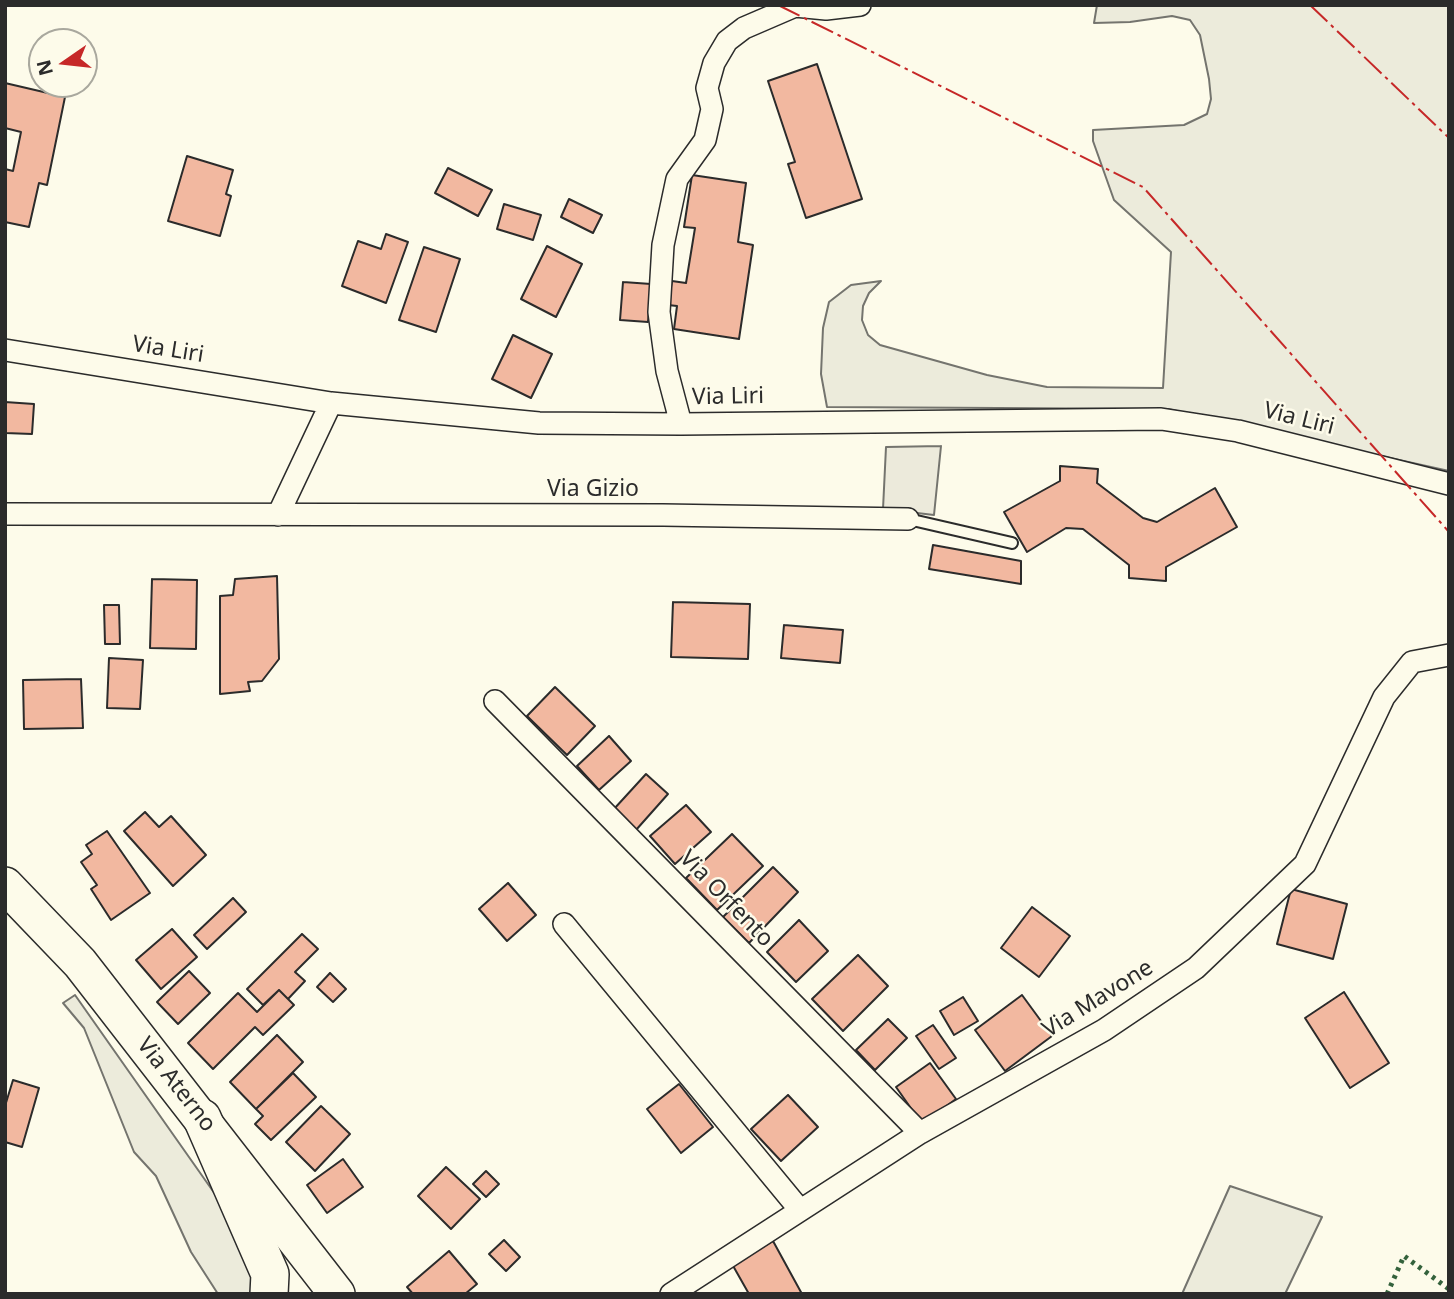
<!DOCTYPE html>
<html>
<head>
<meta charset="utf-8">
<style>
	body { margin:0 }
	#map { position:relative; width:1454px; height:1299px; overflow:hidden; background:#fdfbea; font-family:"Noto Sans",sans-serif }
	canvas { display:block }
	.frame { position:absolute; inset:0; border:7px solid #2b2b2b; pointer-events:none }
	.north { position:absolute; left:28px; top:28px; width:70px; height:70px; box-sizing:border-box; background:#fdfbea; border:2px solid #a9a89e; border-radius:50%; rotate:256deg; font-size:19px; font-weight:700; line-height:28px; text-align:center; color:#2b2b2b }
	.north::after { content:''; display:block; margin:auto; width:24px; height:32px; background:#c62828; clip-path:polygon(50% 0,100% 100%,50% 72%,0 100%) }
</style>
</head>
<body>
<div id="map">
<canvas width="1454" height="1299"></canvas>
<div class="frame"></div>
<div class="north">N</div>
</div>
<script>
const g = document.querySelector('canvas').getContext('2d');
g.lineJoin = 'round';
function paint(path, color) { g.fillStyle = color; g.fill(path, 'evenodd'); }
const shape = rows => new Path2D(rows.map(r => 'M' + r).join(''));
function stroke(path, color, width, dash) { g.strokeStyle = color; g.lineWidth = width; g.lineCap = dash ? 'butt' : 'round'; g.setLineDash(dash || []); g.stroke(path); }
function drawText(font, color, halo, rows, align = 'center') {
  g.font = font + ' "Noto Sans",sans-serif'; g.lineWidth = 5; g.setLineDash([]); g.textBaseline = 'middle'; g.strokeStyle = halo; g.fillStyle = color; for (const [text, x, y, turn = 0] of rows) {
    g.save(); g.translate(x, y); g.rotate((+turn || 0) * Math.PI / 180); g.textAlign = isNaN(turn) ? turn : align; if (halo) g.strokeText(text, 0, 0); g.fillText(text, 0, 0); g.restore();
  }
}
const green = shape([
	[1097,5,1449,5,1449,471,1168,409,827,407,821,374,823,328,829,302,851,285,881,281,869,293,863,306,862,320,868,335,880,345,987,375,1047,387,1163,388,1171,252,1114,200,1093,141,1093,130,1184,125,1207,114,1211,99,1209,79,1200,35,1190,20,1172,16,1130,22,1094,23,1097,5],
	[75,995,222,1204,258,1294,218,1294,191,1252,156,1176,134,1152,84,1028,63,1003,75,995],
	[1230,1186,1322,1217,1285,1294,1182,1294,1230,1186]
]);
const parking = shape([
	[941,446,934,515,883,509,886,447,941,446]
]);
const building = shape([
	[817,64,862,199,806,218,788,164,795,162,768,81,817,64],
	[5,83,65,97,47,185,39,183,29,227,5,222,5,169,13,171,21,132,5,128,5,83],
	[187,156,233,170,226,194,231,196,220,236,168,221,187,156],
	[448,168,492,190,478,216,435,193,448,168],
	[692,175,746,183,738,242,753,245,739,339,674,329,677,306,668,305,672,281,686,283,695,228,684,227,692,175],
	[569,199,602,215,593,233,561,217,569,199],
	[504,204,541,215,533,240,497,229,504,204],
	[386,234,408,242,386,303,342,286,358,241,381,249,386,234],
	[547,246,582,264,556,317,521,299,547,246],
	[424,247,460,259,436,332,399,320,424,247],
	[623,282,651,284,648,322,620,320,623,282],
	[513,335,552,354,531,398,492,379,513,335],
	[5,402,34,404,32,434,5,433,5,402],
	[1060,466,1098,469,1097,483,1143,518,1157,522,1215,488,1237,527,1166,567,1166,581,1129,578,1129,565,1083,529,1066,528,1027,552,1004,512,1060,481,1060,466],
	[933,545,1021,561,1021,584,929,569,933,545],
	[277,576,279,659,262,681,248,682,250,691,220,694,220,596,233,595,235,579,277,576],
	[152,579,197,580,196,649,150,648,152,579],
	[673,602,750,604,748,659,671,657,673,602],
	[104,605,119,605,120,644,105,644,104,605],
	[784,625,843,630,840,663,781,658,784,625],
	[109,658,143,660,140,709,107,708,109,658],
	[81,679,83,728,24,729,23,680,81,679],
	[555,687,595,726,567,755,527,716,555,687],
	[609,736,631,761,599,790,577,766,609,736],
	[646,774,668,794,636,830,614,809,646,774],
	[686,805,711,832,675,864,650,836,686,805],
	[145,812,159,827,171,816,206,855,173,886,124,831,145,812],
	[107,831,150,893,111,920,91,889,97,885,81,862,92,854,86,845,107,831],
	[732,834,763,866,717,910,686,878,732,834],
	[773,867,798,892,749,943,723,917,773,867],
	[508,883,536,915,507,941,479,909,508,883],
	[1291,889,1347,904,1333,959,1277,944,1291,889],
	[233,898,246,912,207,949,194,935,233,898],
	[1032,907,1070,936,1039,977,1001,948,1032,907],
	[799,920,828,951,796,982,767,952,799,920],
	[172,929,197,957,161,989,136,960,172,929],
	[302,934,318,949,295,972,305,981,288,999,279,990,263,1005,247,989,302,934],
	[858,955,888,986,843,1031,812,999,858,955],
	[189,971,210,993,178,1024,157,1002,189,971],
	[330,973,346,989,333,1002,317,987,330,973],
	[279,990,294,1005,263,1035,255,1027,213,1069,188,1043,238,993,257,1012,279,990],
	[1344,992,1389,1063,1350,1088,1305,1018,1344,992],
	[1022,995,1052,1036,1005,1071,975,1030,1022,995],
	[963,997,978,1021,954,1035,940,1011,963,997],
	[888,1019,907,1038,875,1070,856,1050,888,1019],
	[933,1025,956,1058,939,1069,916,1036,933,1025],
	[277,1035,303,1062,256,1109,230,1082,277,1035],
	[930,1063,956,1099,922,1124,896,1087,930,1063],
	[293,1073,316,1097,271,1140,255,1124,263,1116,256,1109,293,1073],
	[13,1080,39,1088,22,1147,5,1142,5,1106,13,1080],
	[679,1084,713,1127,681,1153,647,1109,679,1084],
	[788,1095,818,1127,781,1161,751,1129,788,1095],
	[321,1106,350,1134,315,1171,286,1142,321,1106],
	[343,1159,363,1187,327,1213,307,1185,343,1159],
	[446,1167,480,1199,451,1229,418,1196,446,1167],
	[486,1171,499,1184,486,1197,473,1184,486,1171],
	[504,1240,520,1257,506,1271,489,1254,504,1240],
	[773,1241,802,1294,749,1294,732,1264,773,1241],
	[449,1251,477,1284,465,1294,413,1294,407,1287,449,1251]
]);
const service = shape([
	[908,519,1012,543]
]);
const minor = shape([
	[5,350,331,403,539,423,681,424,1161,419,1238,431,1449,484],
	[681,424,667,371,659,312,663,245,677,179,705,140,712,109,707,88,714,63,727,41,744,28,795,6,826,9,860,5],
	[5,514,663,515,908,519],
	[278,515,331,403],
	[495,701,920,1133],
	[564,924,800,1210],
	[671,1294,920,1133,1104,1030,1196,968,1305,864,1384,697,1412,662,1449,655]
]);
const primary = shape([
	[5,885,80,963,337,1294]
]);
const trunk = shape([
	[202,1118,270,1274,269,1294]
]);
const hedge = shape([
	[1387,1294,1404,1256,1449,1289]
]);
const power = shape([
	[778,5,1143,187,1449,532],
	[1310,5,1449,138]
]);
const streetNames = [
	["Via Liri",168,350,9],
	["Via Liri",728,397,-1],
	["Via Liri",1299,419,14],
	["Via Gizio",593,489],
	["Via Orfento",726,899,46],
	["Via Mavone",1098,999,-32],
	["Via Aterno",176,1085,52]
];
paint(green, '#ecebdb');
stroke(green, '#74746e', 2);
paint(parking, '#eceadb');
stroke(parking, '#74746e', 2);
paint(building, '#f2b8a0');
stroke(building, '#2b2b2b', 2);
stroke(service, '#2b2b2b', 14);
stroke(minor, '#2b2b2b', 24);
stroke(primary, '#2b2b2b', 38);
stroke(trunk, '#2b2b2b', 40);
stroke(service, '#fdfbea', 10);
stroke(minor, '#fdfbea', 21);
stroke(primary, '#fdfbea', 35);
stroke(trunk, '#fdfbea', 37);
stroke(hedge, '#34623c', 5, [3.5, 5]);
stroke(power, '#c62828', 2, [24, 5, 3.5, 5]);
drawText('23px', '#2b2b2b', '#fdfbea', streetNames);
</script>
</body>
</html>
